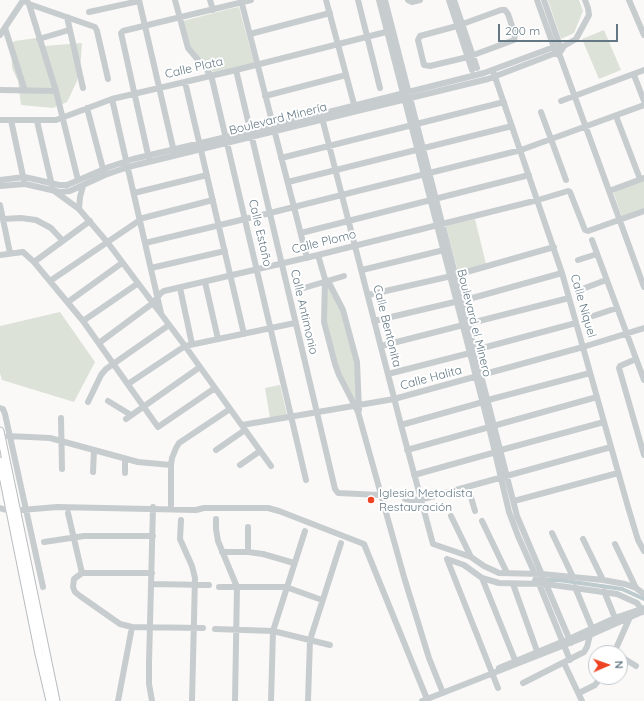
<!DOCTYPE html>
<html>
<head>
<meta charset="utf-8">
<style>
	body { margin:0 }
	#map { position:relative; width:644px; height:701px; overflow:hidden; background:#faf9f7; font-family:Quicksand,sans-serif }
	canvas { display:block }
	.north { position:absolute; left:588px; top:645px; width:40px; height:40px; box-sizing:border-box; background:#fff; border:1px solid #c1c9ce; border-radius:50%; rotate:88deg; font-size:11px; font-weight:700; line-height:16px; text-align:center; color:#637884 }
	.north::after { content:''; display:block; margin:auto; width:14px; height:18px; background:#ee4323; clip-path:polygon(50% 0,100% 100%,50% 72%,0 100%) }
	.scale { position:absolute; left:498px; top:24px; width:120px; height:18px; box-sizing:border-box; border:2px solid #637884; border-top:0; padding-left:5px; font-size:12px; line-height:14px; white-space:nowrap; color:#637884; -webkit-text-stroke:3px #fff; paint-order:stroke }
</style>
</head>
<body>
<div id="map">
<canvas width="644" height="701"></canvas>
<div class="north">N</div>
<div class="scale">200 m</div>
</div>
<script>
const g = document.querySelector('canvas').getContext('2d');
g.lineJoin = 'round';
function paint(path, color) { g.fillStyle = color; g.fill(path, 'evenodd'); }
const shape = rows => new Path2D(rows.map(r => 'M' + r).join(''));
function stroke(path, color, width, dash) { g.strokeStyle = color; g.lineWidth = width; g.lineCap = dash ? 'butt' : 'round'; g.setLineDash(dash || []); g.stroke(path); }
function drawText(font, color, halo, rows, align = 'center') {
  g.font = font + ' Quicksand,sans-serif'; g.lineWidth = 4; g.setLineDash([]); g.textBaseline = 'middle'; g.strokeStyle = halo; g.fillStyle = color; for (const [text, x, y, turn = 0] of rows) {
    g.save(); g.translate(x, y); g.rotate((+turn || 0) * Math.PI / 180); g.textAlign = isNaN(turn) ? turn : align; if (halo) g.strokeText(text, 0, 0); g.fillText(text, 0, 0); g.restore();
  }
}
const green = shape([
	[548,0,579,0,583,11,574,33,561,39],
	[239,7,254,63,214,73,190,47,183,21,229,9],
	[604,30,621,70,599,79,582,39],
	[36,38,44,46,82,43,80,70,77,81,67,102,53,108,21,105,18,81,12,68,11,43,15,41],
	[644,180,644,209,622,217,613,191],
	[475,219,486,264,458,272,446,226],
	[325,288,330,288,342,312,357,368,359,400,355,402,338,370,326,320],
	[60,312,95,362,74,402,2,380,0,373,0,326],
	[280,385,287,415,270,418,265,388]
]);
const canal = shape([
	[534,580,559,580,622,589,644,599]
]);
const minor = shape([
	[139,0,174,152],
	[175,0,188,48,210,74,212,79,306,480],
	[210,0,213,10],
	[241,0,307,258],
	[326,0,355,108],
	[358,0,380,88],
	[379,0,489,427,509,512,518,536,535,574,570,660],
	[385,0,517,516,571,643],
	[408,0,412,2,420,0],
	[449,0,472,70],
	[454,0,477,68],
	[537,0,556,53,560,56,644,287],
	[544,0,561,49],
	[629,0,644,35],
	[29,4,95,27,97,31,108,79],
	[501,10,505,10,508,14,515,35,514,40,468,57,430,66,424,65,418,40,420,36,457,26,501,10],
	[89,12,139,1],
	[67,17,83,88],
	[5,28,25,91],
	[250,34,330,13],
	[0,35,22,2,27,1,29,4,56,91,78,180],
	[39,39,69,30],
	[236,70,335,489,338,493,380,495],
	[494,74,562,273,628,507,638,540,644,551],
	[634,75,644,101],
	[185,82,244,334],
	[0,90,56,91],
	[265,96,346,75],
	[112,99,161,313],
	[561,101,644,70],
	[87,108,103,169],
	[541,112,566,180],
	[321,114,401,425,433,544,471,557,484,566,499,573,542,574,603,580,625,584,636,588,644,594],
	[616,116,640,179],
	[0,120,56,120,112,99,236,70,390,31],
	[11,120,24,181],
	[37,121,53,190,79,209,108,243,185,346,271,466],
	[281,158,504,102],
	[149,159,121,33,123,31,251,0],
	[0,180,24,177,38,180,59,185,67,185,109,167,133,159,273,126,484,73,554,47,564,46,576,39,589,15,588,8,585,0],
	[288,182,512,126],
	[0,186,25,184,60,192,70,191,105,175,128,167,488,79,561,51,564,46],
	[609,191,644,178],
	[134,193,207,175],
	[0,205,10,253],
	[79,209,80,197,83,186],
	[3,219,21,218,36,220,51,228,63,241],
	[301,233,529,175],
	[592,240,644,380],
	[145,243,270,213,521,150,644,105],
	[0,255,23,252,34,262,83,321,158,427,215,388],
	[318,255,325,279,324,322,335,364,339,375,358,412,404,577,429,658,443,693],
	[578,260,597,254],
	[34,262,90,221],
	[151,268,225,251],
	[362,270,448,249],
	[325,279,328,281,343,310,357,362,359,410],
	[50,281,143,218,213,200],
	[205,282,218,339],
	[180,288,192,344],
	[304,288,344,276],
	[585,288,606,280],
	[368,295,456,275,554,247],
	[68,302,122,263],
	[593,316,617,308],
	[83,321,137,284],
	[374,321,476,297,562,273],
	[99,343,153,303,161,293,164,291,318,255,538,200,568,191,570,192,585,230,588,231,644,211],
	[381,346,569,298],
	[475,350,576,323],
	[636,359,620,366,619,368,644,455],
	[388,374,470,353],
	[128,384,185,346,295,323],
	[488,400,590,373],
	[108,401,131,415],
	[88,402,101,375,106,369,169,325],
	[0,408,3,409,5,414,43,587],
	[61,418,62,469],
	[126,419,200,367],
	[242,425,394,399,583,347,644,328],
	[401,425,483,402],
	[8,436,50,438,138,462,171,465],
	[216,450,245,430],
	[407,450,597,397],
	[501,450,604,422],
	[240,465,260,451],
	[93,472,94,450],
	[125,473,125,459],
	[414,475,496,452],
	[468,487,475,511],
	[405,499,411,500,427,498,611,447],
	[514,501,618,473],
	[171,505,171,465,172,458,176,448,179,443,230,409],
	[0,508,10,511,57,507,196,510,204,508,268,508,279,511,364,544,427,699],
	[68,513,82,573],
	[451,516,471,557],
	[216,519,216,529,218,541,237,587,235,701],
	[181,520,180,539,192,566,195,578,192,701],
	[482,521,507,573],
	[552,533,573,577],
	[583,539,603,580],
	[44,542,84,536,153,536],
	[615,544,636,588],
	[222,552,248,552,263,554,294,563],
	[248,552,248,527],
	[447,559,464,565,482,578,499,583,546,584,617,594,637,603,643,612],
	[447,559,498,688],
	[82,573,74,579,73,587,75,592,80,596,120,624,132,627,203,628],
	[82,573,152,573],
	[482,578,515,660],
	[152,584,209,585],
	[513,584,537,651],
	[219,587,286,587,322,600],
	[575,587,592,628],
	[604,591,615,618],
	[215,629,273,631,330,645],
	[614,653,630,617],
	[620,656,636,666],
	[564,663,582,701],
	[499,668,569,639,615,618,644,608],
	[523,683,584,652,587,647,590,635],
	[579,693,595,685,601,677],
	[118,701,132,627],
	[152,701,149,684,149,663,153,507],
	[271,701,273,631,305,531],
	[308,701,310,640,341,543],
	[422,701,590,635,644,611]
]);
const major = shape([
	[0,431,56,701],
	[0,461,39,654,50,701]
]);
const markers = [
	[371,500,4,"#ee4323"]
];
const streetNames = [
	["Calle Plata",194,68,-13],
	["Boulevard Minería",278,119,-14],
	["Calle Estaño",260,233,77],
	["Calle Plomo",324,242,-14],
	["Calle Níquel",583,306,74],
	["Calle Antimonio",304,312,77],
	["Boulevard el Minero",474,323,76],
	["Calle Bentonita",387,326,76],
	["Calle Halita",431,378,-15]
];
const poiNames = [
	["Iglesia Metodista",379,493],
	["Restauración",379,507]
];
paint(green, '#dce2d8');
stroke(canal, '#bdcbce', 4);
stroke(major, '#b8bdc1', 9);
stroke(minor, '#c7cccf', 6);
stroke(major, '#fff', 7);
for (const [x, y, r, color] of markers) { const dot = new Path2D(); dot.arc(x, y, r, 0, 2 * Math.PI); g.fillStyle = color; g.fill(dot); stroke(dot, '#fff', 1.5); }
drawText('12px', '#637884', '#fff', streetNames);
drawText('12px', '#637884', '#fff', poiNames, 'left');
</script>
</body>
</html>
